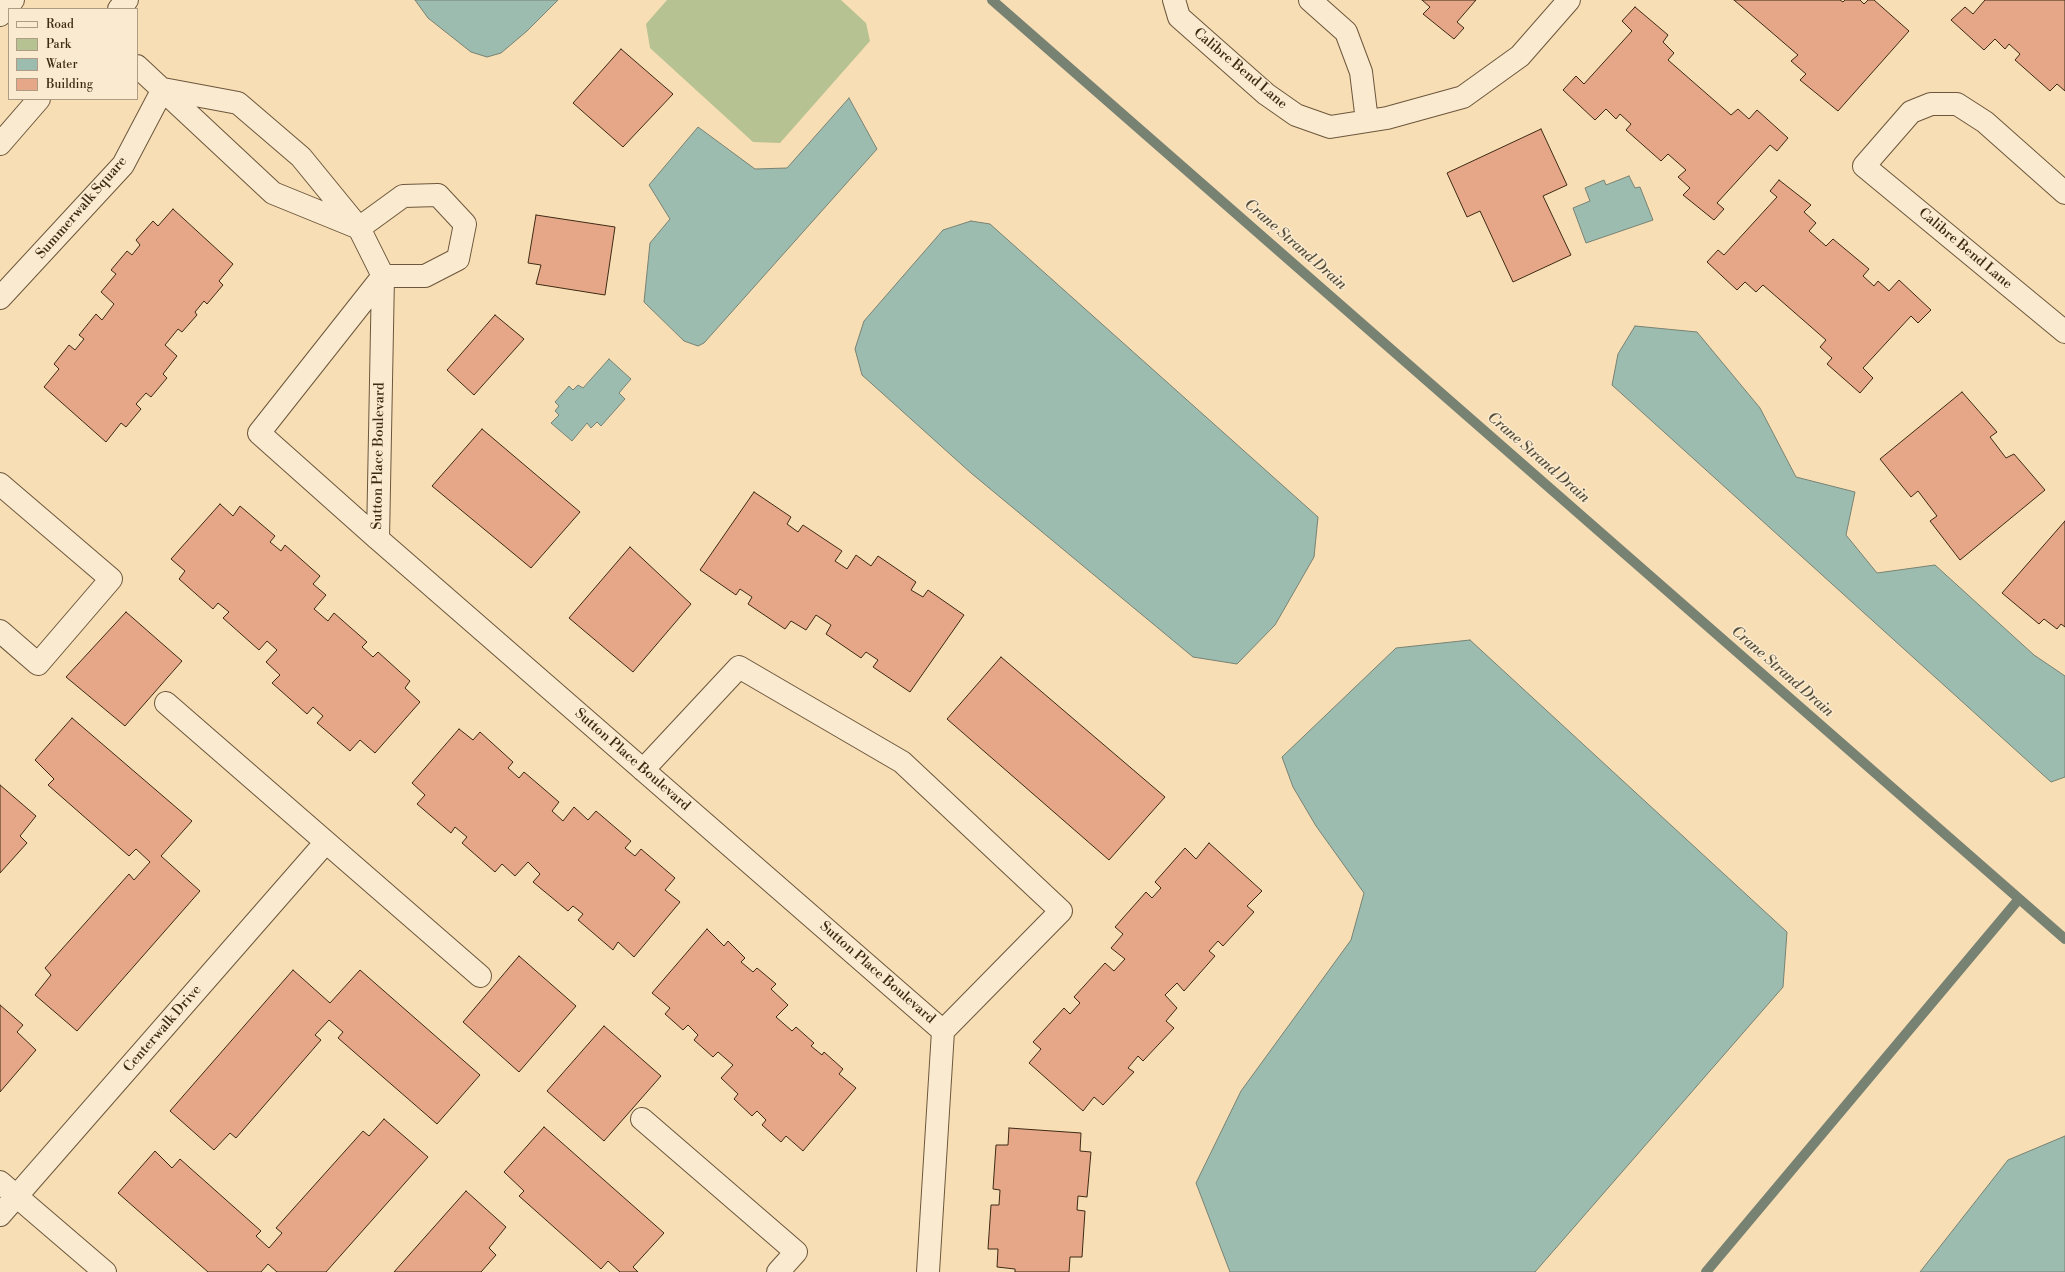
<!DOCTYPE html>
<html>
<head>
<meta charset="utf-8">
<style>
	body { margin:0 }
	#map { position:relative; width:2065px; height:1272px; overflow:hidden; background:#f8deb5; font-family:"Libre Bodoni",serif }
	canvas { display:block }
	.legend { position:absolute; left:8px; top:8px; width:130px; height:92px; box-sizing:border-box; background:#faeacf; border:1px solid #ae9d84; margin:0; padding:5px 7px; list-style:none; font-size:12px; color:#3d2a14 }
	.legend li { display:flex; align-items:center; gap:8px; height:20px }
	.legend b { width:20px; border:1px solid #ae9d84 }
</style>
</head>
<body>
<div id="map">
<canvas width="2065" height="1272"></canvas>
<ul class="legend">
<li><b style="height:5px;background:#faeacf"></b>Road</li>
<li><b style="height:11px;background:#b7c292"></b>Park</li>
<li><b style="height:11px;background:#9dbcb0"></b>Water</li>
<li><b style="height:11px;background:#e5a787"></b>Building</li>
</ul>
</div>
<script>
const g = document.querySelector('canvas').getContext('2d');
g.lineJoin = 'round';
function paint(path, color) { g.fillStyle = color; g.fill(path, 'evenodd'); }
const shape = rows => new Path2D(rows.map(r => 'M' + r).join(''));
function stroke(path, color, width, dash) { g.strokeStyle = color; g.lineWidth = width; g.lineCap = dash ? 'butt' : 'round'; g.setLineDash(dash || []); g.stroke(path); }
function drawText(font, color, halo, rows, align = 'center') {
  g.font = font + ' "Libre Bodoni",serif'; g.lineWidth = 3; g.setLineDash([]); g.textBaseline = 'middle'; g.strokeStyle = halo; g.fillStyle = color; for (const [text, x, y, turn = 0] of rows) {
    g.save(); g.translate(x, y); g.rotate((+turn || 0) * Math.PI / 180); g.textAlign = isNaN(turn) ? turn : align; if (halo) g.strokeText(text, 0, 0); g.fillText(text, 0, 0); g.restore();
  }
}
const green = shape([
	[667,0,841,0,866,23,870,41,780,143,753,142,650,48,646,24]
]);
const water = shape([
	[415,0,558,0,527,31,501,53,487,57,471,52,428,18,415,0],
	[849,98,877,149,704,343,698,346,684,341,644,302,650,243,670,219,649,185,698,127,755,169,787,168,849,98],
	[1629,176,1635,188,1640,187,1653,220,1586,243,1573,208,1590,201,1585,188,1604,180,1606,185,1629,176],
	[971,221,990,224,1318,517,1314,557,1275,625,1237,664,1193,657,971,473,862,375,855,349,864,321,943,230,971,221],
	[1635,326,1697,332,1760,408,1796,477,1855,492,1846,535,1877,573,1935,565,2034,655,2065,676,2065,777,2051,782,1612,385,1618,354,1635,326],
	[609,359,631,379,619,393,625,399,601,426,597,422,591,428,587,423,572,441,551,423,559,415,555,411,559,406,555,402,569,386,573,390,578,385,583,388,609,359],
	[1470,640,1787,932,1783,987,1535,1272,1230,1272,1196,1183,1241,1091,1351,940,1364,893,1316,826,1293,787,1282,757,1396,648,1470,640],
	[2065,1136,2065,1272,1920,1272,2008,1160,2065,1136]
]);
const stream = shape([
	[992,0,2065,939],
	[1706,1272,2019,899]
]);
const building = shape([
	[1422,0,1476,0,1457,22,1464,28,1454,39,1423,14,1430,7,1422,0],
	[1734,0,1840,0,1843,2,1845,0,1860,0,1864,4,1868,0,1874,0,1909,31,1838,111,1800,80,1806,74,1791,61,1798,55,1734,0],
	[1985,0,2065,0,2065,91,2057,84,2050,91,2015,60,2020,54,2009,44,2005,49,1995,39,1984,50,1951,20,1965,7,1973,14,1985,0],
	[1635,7,1668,35,1663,42,1674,53,1668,60,1731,115,1738,109,1749,119,1757,110,1788,138,1777,151,1770,145,1717,203,1724,209,1714,220,1683,195,1690,188,1678,177,1686,170,1668,154,1661,161,1626,130,1631,124,1620,114,1616,119,1606,109,1595,120,1563,90,1576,76,1584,84,1632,31,1622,21,1635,7],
	[621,49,673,94,623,147,573,103,621,49],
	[1541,129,1567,185,1543,196,1571,255,1513,282,1480,211,1467,217,1447,173,1541,129],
	[1779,180,1811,205,1804,212,1816,223,1809,231,1826,246,1833,239,1869,269,1863,276,1874,286,1878,281,1889,291,1899,280,1931,310,1918,323,1911,316,1863,368,1873,378,1860,393,1827,364,1832,358,1820,347,1826,340,1763,285,1756,292,1745,282,1737,290,1707,262,1718,250,1724,255,1777,197,1770,191,1779,180],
	[173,209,233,264,219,281,223,285,207,304,204,301,195,312,197,315,182,332,178,329,165,345,177,356,163,374,167,378,151,397,146,393,136,404,141,409,126,427,121,423,106,442,44,387,59,369,54,364,69,345,75,350,84,339,79,335,96,314,102,320,114,304,101,292,116,274,111,270,127,251,132,255,140,245,136,240,153,221,158,226,173,209],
	[536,215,615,227,605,295,536,284,541,265,528,263,536,215],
	[495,315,524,339,474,395,447,370,495,315],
	[1962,392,1997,432,1990,437,2006,458,2014,454,2045,490,1960,560,1930,521,1937,516,1918,491,1911,497,1880,459,1962,392],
	[482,429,580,512,531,568,432,486,482,429],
	[754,492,791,517,787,524,798,532,803,525,842,551,835,561,847,569,856,555,871,566,878,556,916,582,911,590,923,597,928,590,964,615,910,692,873,667,878,660,866,652,861,658,826,634,831,625,816,615,806,630,791,621,785,629,748,604,752,597,740,589,736,595,700,570,754,492],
	[220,504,233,516,240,506,275,536,270,542,281,551,285,545,320,576,313,584,326,595,314,609,328,621,334,613,367,642,362,647,373,657,378,652,410,681,405,688,420,702,375,753,360,740,350,751,317,723,323,716,313,707,307,714,272,683,280,675,266,662,277,650,267,641,259,650,223,618,229,612,218,603,213,609,179,579,185,571,171,559,220,504],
	[2065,521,2065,627,2061,624,2057,629,2044,619,2039,624,2002,593,2065,521],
	[630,547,691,604,633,672,569,618,630,547],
	[126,612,182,661,125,726,66,677,126,612],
	[1001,657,1165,797,1109,860,947,719,1001,657],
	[72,718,192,821,161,856,200,891,77,1031,35,995,51,975,45,968,129,874,134,880,150,862,136,849,129,856,48,785,54,779,35,760,72,718],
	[459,729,473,740,480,732,513,762,508,768,519,778,524,772,559,802,552,811,563,821,574,807,588,820,596,811,631,841,625,848,635,856,641,849,675,878,665,890,680,902,634,957,618,942,613,950,578,920,583,914,573,906,568,911,533,882,540,874,528,862,515,876,502,864,495,872,462,843,467,837,455,827,451,833,417,804,425,795,412,783,459,729],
	[0,785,36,816,20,836,27,843,0,873,0,785],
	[1209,843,1262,891,1247,906,1254,912,1223,946,1218,941,1209,951,1215,956,1184,991,1177,983,1165,995,1177,1008,1166,1021,1174,1028,1143,1061,1138,1056,1128,1068,1134,1072,1103,1105,1094,1097,1083,1111,1029,1063,1041,1049,1033,1042,1064,1008,1070,1014,1080,1003,1074,997,1105,963,1114,971,1125,959,1111,948,1123,934,1115,927,1146,892,1152,898,1161,888,1155,882,1185,848,1196,859,1209,843],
	[707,929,724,946,728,941,745,958,741,962,753,972,757,968,776,984,771,989,788,1005,776,1017,792,1031,796,1027,814,1043,811,1046,822,1055,824,1052,843,1069,839,1074,856,1088,803,1151,786,1136,781,1142,762,1125,766,1120,757,1111,752,1116,734,1099,738,1094,721,1078,733,1065,718,1052,713,1057,694,1040,698,1035,688,1025,683,1030,665,1014,670,1008,652,993,707,929],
	[519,956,576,1006,519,1072,463,1022,519,956],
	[293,970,330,1003,360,970,480,1075,437,1124,338,1038,343,1032,329,1020,315,1035,321,1040,236,1138,230,1133,214,1150,170,1111,293,970],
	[0,1005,23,1025,17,1032,36,1050,0,1092,0,1005],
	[604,1026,661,1076,604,1141,547,1091,604,1026],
	[384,1119,428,1157,326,1272,277,1272,268,1264,261,1272,208,1272,118,1193,155,1151,172,1168,180,1159,261,1231,256,1236,269,1248,282,1233,276,1228,363,1131,369,1136,384,1119],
	[544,1127,664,1233,633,1267,638,1272,620,1272,608,1261,601,1269,519,1196,524,1191,504,1172,544,1127],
	[1009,1128,1081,1133,1080,1151,1091,1152,1087,1197,1078,1196,1077,1210,1085,1211,1082,1257,1070,1257,1069,1272,1015,1272,1015,1269,997,1267,998,1249,988,1249,991,1205,999,1205,1000,1190,993,1189,996,1145,1008,1145,1009,1128],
	[466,1191,506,1227,489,1248,496,1255,481,1272,394,1272,466,1191]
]);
const minor = shape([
	[1174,0,1179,17,1266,94,1296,115,1330,127,1387,118,1463,97,1520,56,1569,0],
	[1310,0,1346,32,1361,72,1367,121],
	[119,9,127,0],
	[0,15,13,0],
	[137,66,273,193,359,228],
	[163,89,238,103,301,157,359,228,383,276,378,539,943,1031,928,1272],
	[0,144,39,99],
	[2065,193,1985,122,1957,104,1931,104,1911,112,1864,166,2065,332],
	[359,228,403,196,438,195,465,224,458,259,425,276,383,276,259,433,378,539],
	[0,298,123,165,163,89],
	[0,484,111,579,38,664,0,631],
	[166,703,480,976],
	[643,770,739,667,902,762,1061,911,943,1031],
	[642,1119,796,1252,778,1272],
	[0,1182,105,1272],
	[0,1215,326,842]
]);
const streetNames = [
	["Calibre Bend Lane",1240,69,40],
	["Summerwalk Square",82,208,-49],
	["Calibre Bend Lane",1965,249,40],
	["Sutton Place Boulevard",379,456,-89],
	["Sutton Place Boulevard",632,760,41],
	["Sutton Place Boulevard",877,973,41],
	["Centerwalk Drive",163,1029,-49]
];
const waterNames = [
	["Crane Strand Drain",1295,245,41],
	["Crane Strand Drain",1538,458,41],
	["Crane Strand Drain",1782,672,41]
];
paint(green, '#b7c292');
paint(water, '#9dbcb0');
stroke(water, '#778272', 1);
stroke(stream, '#778272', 10);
paint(building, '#e5a787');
stroke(building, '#3d2a14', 1);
stroke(minor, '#6c573c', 24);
stroke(minor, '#faeacf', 22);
drawText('14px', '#3d2a14', '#faeacf', streetNames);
drawText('italic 15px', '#554e3b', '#faeacf', waterNames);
</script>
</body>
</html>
